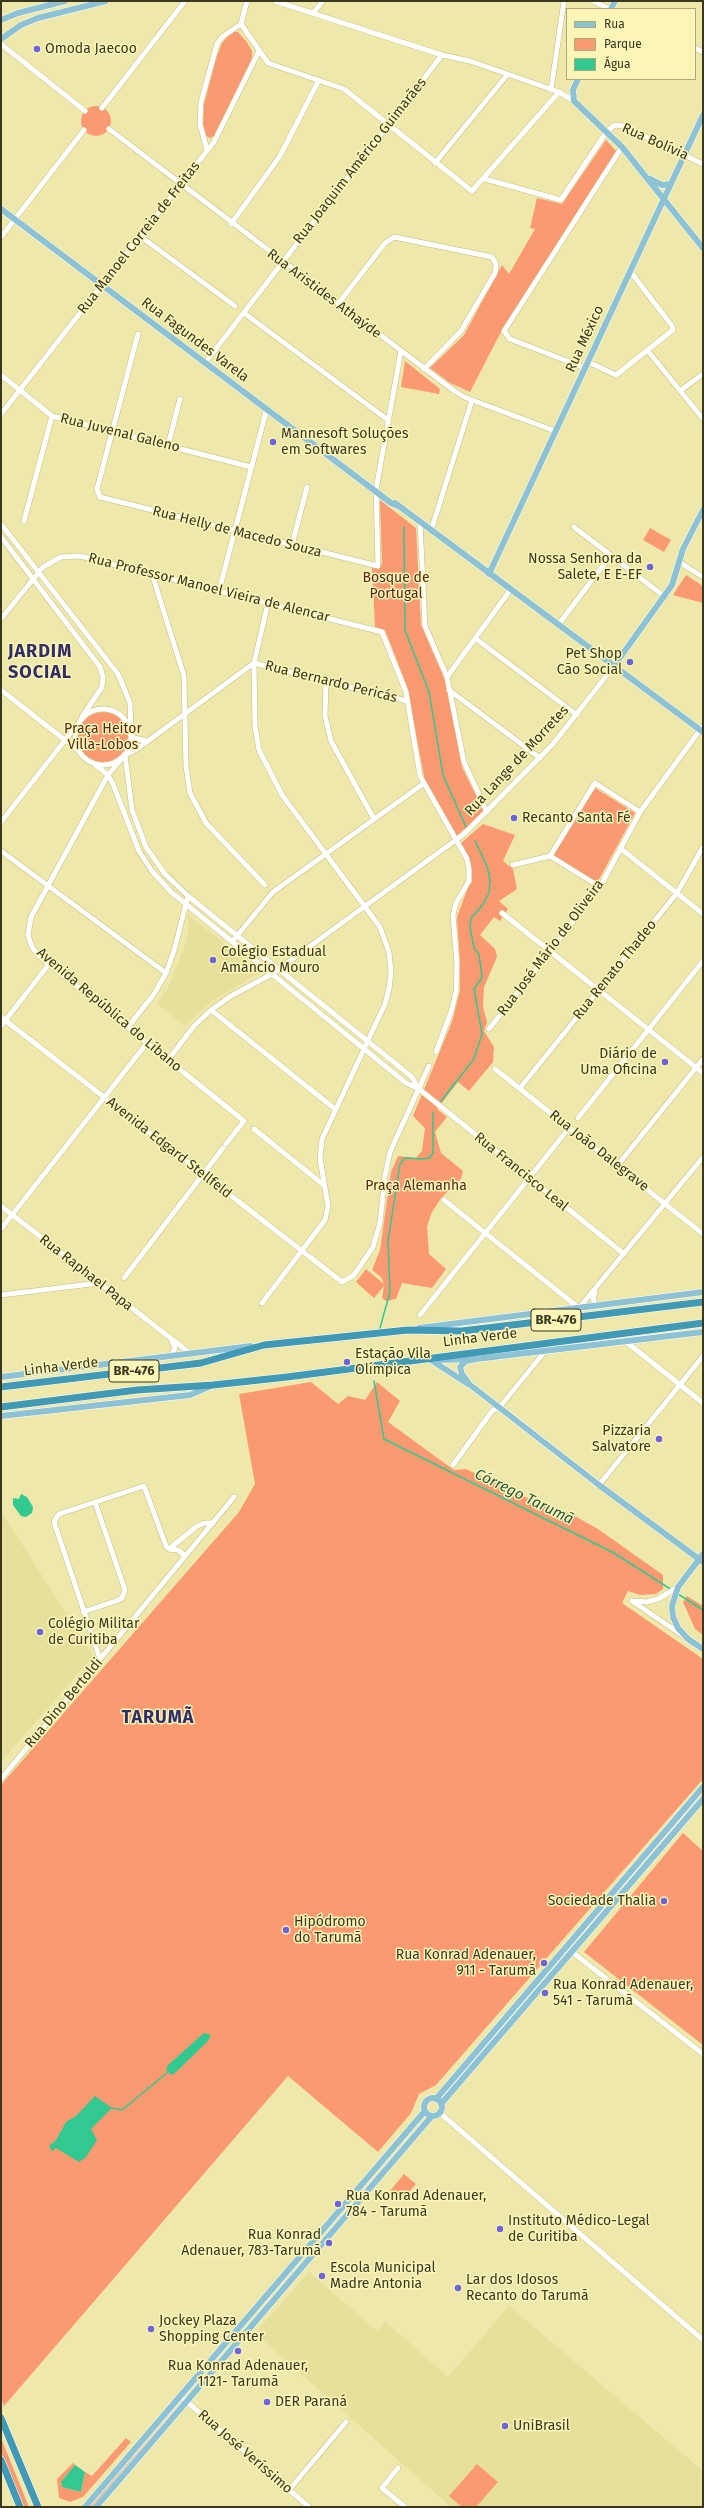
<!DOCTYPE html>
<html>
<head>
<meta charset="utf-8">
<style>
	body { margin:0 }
	#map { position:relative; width:704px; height:2508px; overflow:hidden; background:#eee8ab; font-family:"Fira Sans",sans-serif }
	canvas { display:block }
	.frame { position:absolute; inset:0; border:2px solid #39371f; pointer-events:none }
	.legend { position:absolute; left:566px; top:8px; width:130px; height:72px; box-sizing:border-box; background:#fbf5b8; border:1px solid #ada97b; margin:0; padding:5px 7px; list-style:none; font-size:12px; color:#39371f }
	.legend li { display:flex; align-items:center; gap:8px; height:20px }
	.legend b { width:20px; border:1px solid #ada97b }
</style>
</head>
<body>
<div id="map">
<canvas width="704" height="2508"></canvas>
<div class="frame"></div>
<ul class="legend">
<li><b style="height:5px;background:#8cc2d3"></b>Rua</li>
<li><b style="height:11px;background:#fb9971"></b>Parque</li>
<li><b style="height:11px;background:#31c990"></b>Água</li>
</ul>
</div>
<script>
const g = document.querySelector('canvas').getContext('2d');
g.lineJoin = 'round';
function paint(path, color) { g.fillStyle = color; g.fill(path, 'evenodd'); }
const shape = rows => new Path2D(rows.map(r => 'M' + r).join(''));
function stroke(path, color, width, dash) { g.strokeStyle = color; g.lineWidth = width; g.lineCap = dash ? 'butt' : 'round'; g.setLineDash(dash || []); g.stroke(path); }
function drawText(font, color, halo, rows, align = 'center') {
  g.font = font + ' "Fira Sans",sans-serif'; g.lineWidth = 3; g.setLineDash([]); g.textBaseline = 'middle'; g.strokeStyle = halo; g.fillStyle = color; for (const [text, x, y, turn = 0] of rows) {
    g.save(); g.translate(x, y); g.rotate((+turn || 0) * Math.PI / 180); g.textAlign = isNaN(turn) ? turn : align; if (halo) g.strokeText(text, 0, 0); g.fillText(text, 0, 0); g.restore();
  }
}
const built = shape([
	[188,915,261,972,212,1001,185,1026,157,1004,168,988,184,948,188,933],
	[1,1511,93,1656,1,1762],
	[309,2272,377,2331,385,2321,448,2377,509,2306,703,2471,703,2507,451,2507,255,2333]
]);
const green = shape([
	[232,32,238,32,246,41,252,51,252,58,214,136,210,138,205,135,203,126,204,104,217,56,222,43],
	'81 121a15 15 0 1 1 30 0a15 15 0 1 1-30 0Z',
	[606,140,616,151,502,330,470,392,450,383,430,368,464,335,502,265,509,274,535,229,530,228,537,198,562,204],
	[405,361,440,389,439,394,401,387],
	[380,500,416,528,421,625,445,680,462,767,484,812,455,837,425,781,407,686,385,630,375,627,372,568,379,568,382,563],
	[650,528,671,540,664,552,643,540],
	[686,575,703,586,703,603,673,595],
	'78 737a25 25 0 1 1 50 0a25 25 0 1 1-50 0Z',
	[595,788,635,813,597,883,554,855],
	[483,824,515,835,503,861,513,869,517,889,499,901,508,909,500,921,494,917,480,935,495,949,497,957,484,987,483,1007,487,1022,484,1031,494,1047,493,1062,469,1091,458,1082,437,1109,447,1117,435,1132,441,1153,463,1171,461,1179,441,1198,431,1214,427,1227,429,1254,446,1269,432,1288,402,1283,396,1299,386,1301,382,1298,384,1286,374,1298,356,1282,366,1269,384,1284,381,1277,372,1270,380,1250,391,1172,398,1156,416,1158,422,1151,425,1128,413,1116,452,1022,460,991,460,962,457,917,472,877,471,865,460,844],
	[311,1382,338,1404,348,1396,365,1400,377,1382,400,1401,388,1422,454,1470,466,1469,538,1503,571,1514,598,1529,663,1575,663,1589,656,1594,640,1595,628,1591,622,1603,703,1659,703,1779,436,2085,419,2094,411,2113,378,2152,288,2076,4,2406,1,2399,1,1785,239,1512,255,1484,239,1394],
	[687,1596,703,1606,703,1635,695,1629,683,1602],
	[683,1833,703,1851,703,2045,584,1952],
	[404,2174,416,2184,401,2201,390,2191],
	[177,2407,92,2507,90,2507],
	[1,2438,29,2507,24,2507,1,2452],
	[126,2438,131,2442,83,2497,70,2502,59,2498,57,2479,73,2463,75,2465,61,2482,62,2487,81,2492,85,2472,92,2476],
	[477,2464,498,2482,476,2507,462,2507,449,2496]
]);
const water = shape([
	[21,1494,27,1497,33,1507,32,1513,26,1517,21,1516,13,1505,13,1498,19,1499],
	[204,2033,211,2035,208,2041,176,2072,172,2075,169,2073,166,2070,168,2065],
	[95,2096,112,2108,91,2129,97,2140,86,2157,79,2162,56,2148,52,2151,49,2146,56,2140,66,2122,76,2116],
	[75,2465,85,2472,81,2492,62,2487,61,2482]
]);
const stream = shape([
	[404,527,405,630,429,692,443,775,466,827],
	[441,1101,474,1059,482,1034,474,989,482,978,479,954,474,948,470,927,471,918,482,906,489,893,490,880,487,866,475,841],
	[380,1328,390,1292,388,1241,400,1164,405,1158,423,1159,429,1158,433,1153,433,1112],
	[374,1381,384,1439,614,1553,672,1590],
	[678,1594,703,1610],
	[112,2108,122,2110,168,2072]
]);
const minor = shape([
	[275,1,442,55,470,61,559,92,574,101],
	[593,1,610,9],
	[313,13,323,1],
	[241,24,268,63,344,89,472,191,559,92],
	[1,44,85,111],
	[695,48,703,52],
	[551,90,564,1],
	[102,108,185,1],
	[109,129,453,390,464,397,555,431],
	[207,150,200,124,201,102,217,44,222,37,241,24,247,1],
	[435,163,507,75],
	[485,179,561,200,607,131,615,125,623,126,703,164],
	[231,224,280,156,319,80],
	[140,236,235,306],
	[1,237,84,130],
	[338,304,385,243,394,237,492,257,496,264,495,273,461,331,424,369],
	[244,313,388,420],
	[138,334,97,489,100,497,378,566,376,489,401,351],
	[648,351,703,419],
	[588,362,616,375,673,330,672,326,630,271],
	[205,363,442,55],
	[585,368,510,339,504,331,622,147],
	[1,375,52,416,251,467],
	[681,390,703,374],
	[1,414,214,142,259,51],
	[168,445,180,399],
	[24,521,52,416],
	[420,522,425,626,447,677,464,762,487,812],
	[1,524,118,674,130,703,131,733],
	[574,527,665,597],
	[431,531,472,400],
	[1,537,100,667,103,677,102,687,82,717],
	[292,545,307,487],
	[679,562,703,577],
	[152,574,184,676,186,766,190,793,206,823,265,885],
	[219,591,267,408],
	[1,619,43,567,61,557,80,556,382,632,406,692,420,776,467,859,469,869,469,881,456,903,453,915,457,965,456,992,451,1012,436,1052],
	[558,625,611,555],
	[475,638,577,715],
	[447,677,511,589],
	[326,681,325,716,331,741,374,819],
	[1,690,79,751],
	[449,690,540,758],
	'75 737a28 28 0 1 1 56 0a28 28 0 1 1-56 0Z',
	[131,737,146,741],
	[125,755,132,810,146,847,165,874,188,896,412,1077,418,1088],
	[93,763,108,775,113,784,139,851,152,871,171,892,406,1083,419,1089,624,1254],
	[1,822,76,726],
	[620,848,703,914],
	[1,851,166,973],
	[550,856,595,783,640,812],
	[513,865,550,856,600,887],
	[502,913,703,1073],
	[232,942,273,892,423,784],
	[211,1010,335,1109],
	[1,1017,342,1282,354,1275,373,1247,380,1223,385,1176,390,1152,429,1066],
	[1,1026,49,964],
	[128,1027,154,994,166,973,174,951,188,896],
	[489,1029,600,887,640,812,703,726],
	[168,1060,194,1026,211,1010,231,996,272,974,464,834,553,744,614,666],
	[495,1069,703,1234],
	[520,1088,677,893,703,847],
	[578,1118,703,961],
	[254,1129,325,1186],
	[226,1144,244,1121,38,955,32,947,28,935,31,917,108,775,125,755,137,749,254,663,407,701],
	[617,1166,703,1059],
	[444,1200,579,1308,703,1157],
	[1,1206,191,1354],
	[1,1229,147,1043],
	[124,1278,223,1148],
	[595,1292,593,1299,596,1305],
	[1,1295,99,1283],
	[262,1303,325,1220,328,1206,320,1158,322,1139,385,1004,389,989,391,972,389,952,380,927,282,795,259,750,255,726,254,663,268,603],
	[420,1315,569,1128],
	[625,1341,703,1403],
	[170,1357,175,1348,172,1341],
	[453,1465,492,1411,499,1408,546,1350],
	[599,1485,703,1356],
	[169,1549,197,1526,205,1523,213,1523],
	[632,1601,682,1635],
	[635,1601,646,1602,658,1599,678,1587],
	[83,1612,116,1601,122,1598,125,1590,95,1502],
	[100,1659,54,1522,56,1518,59,1514,144,1486,166,1546,169,1549,178,1550,185,1556],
	[1,1779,234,1497],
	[572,1952,703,2054],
	[440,2113,703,2340],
	[180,2396,309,2507],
	[398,2468,382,2488,405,2507],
	[289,2490,346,2422]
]);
const major = shape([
	[611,9,615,1],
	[1,20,18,13,65,1],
	[1,39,21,25,38,18,106,1],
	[578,79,573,90,574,101,622,147,703,248],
	[650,179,662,185,671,184],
	[1,209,391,503,398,506],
	[395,503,703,732],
	[489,574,703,115],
	[614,666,672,585,683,549,703,510],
	[419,1328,703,1292],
	[476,1359,466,1361,460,1367,462,1374,469,1384,599,1485,703,1562],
	[431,1360,468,1384],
	[438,1360,476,1359,703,1332],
	[1,1377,251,1346],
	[1,1416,190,1395,211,1386],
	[703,1554,678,1587,672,1606,673,1617,678,1628,688,1639,703,1649],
	'424 2107a9 9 0 1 1 18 0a9 9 0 1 1-18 0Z',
	[436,2099,703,1787],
	[441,2104,703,1799],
	[85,2507,424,2112],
	[96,2507,431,2117]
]);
const highway = shape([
	[1,1387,201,1363,264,1345,408,1330,462,1331,703,1302],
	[1,1407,137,1390,213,1385,287,1377,703,1323],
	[1,2418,38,2507],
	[1,2460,20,2507]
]);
const markers = [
	[37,49,4,"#6d63dd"],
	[273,442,4,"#6d63dd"],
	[650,567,4,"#6d63dd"],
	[630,662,4,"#6d63dd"],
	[514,818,4,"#6d63dd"],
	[213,960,4,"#6d63dd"],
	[665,1062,4,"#6d63dd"],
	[347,1362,4,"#6d63dd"],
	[659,1439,4,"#6d63dd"],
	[40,1632,4,"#6d63dd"],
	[664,1901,4,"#6d63dd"],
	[286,1930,4,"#6d63dd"],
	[544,1963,4,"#6d63dd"],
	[545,1993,4,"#6d63dd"],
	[338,2204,4,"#6d63dd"],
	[500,2229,4,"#6d63dd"],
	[329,2243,4,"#6d63dd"],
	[322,2276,4,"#6d63dd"],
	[458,2288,4,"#6d63dd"],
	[151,2329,4,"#6d63dd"],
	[238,2351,4,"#6d63dd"],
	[267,2402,4,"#6d63dd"],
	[505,2426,4,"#6d63dd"]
];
const shields = [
	[556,1320,50],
	[134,1371,50]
];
const shieldNames = [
	["BR-476",556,1320],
	["BR-476",134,1371]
];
const poiNames = [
	["Omoda Jaecoo",45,49],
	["Mannesoft Soluções",281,434],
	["em Softwares",281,450],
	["Nossa Senhora da",642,559,"right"],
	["Salete, E E-EF",642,575,"right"],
	["Pet Shop",622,654,"right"],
	["Cão Social",622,670,"right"],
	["Recanto Santa Fé",522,818],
	["Colégio Estadual",221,952],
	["Amâncio Mouro",221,968],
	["Diário de",657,1054,"right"],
	["Uma Oficina",657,1070,"right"],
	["Estação Vila",355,1354],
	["Olímpica",355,1370],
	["Pizzaria",651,1431,"right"],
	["Salvatore",651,1447,"right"],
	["Colégio Militar",48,1624],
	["de Curitiba",48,1640],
	["Sociedade Thalia",656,1901,"right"],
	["Hipódromo",294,1922],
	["do Tarumã",294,1938],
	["Rua Konrad Adenauer,",536,1955,"right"],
	["911 - Tarumã",536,1971,"right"],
	["Rua Konrad Adenauer,",553,1985],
	["541 - Tarumã",553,2001],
	["Rua Konrad Adenauer,",346,2196],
	["784 - Tarumã",346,2212],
	["Instituto Médico-Legal",508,2221],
	["de Curitiba",508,2237],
	["Rua Konrad",321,2235,"right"],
	["Adenauer, 783-Tarumã",321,2251,"right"],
	["Escola Municipal",330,2268],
	["Madre Antonia",330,2284],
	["Lar dos Idosos",466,2280],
	["Recanto do Tarumã",466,2296],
	["Jockey Plaza",159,2321],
	["Shopping Center",159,2337],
	["Rua Konrad Adenauer,",238,2366,"center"],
	["1121- Tarumã",238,2382,"center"],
	["DER Paraná",275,2402],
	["UniBrasil",513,2426]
];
const streetNames = [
	["Rua Bolívia",655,142,24],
	["Rua Joaquim Américo Guimarães",360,161,-52],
	["Rua Manoel Correia de Freitas",139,238,-52],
	["Rua Aristides Athaýde",324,294,37],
	["Rua México",585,339,-65],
	["Rua Fagundes Varela",195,340,37],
	["Rua Juvenal Galeno",120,433,14],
	["Rua Helly de Macedo Souza",237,532,14],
	["Rua Professor Manoel Vieira de Alencar",209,588,14],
	["Rua Bernardo Pericás",331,682,14],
	["Rua Lange de Morretes",517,761,-47],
	["Rua José Mário de Oliveira",551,948,-53],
	["Rua Renato Thadeo",615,970,-51],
	["Avenida República do Líbano",109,1010,40],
	["Avenida Edgard Stellfeld",169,1148,38],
	["Rua João Dalegrave",599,1151,38],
	["Rua Francisco Leal",521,1172,39],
	["Rua Raphael Papa",86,1273,38],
	["Linha Verde",480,1338,-7],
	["Linha Verde",61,1367,-7],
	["Rua Dino Bertoldi",64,1703,-50],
	["Rua José Veríssimo",245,2452,41]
];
const parkNames = [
	["Bosque de",396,578],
	["Portugal",396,594],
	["Praça Heitor",103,729],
	["Villa-Lobos",103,745],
	["Praça Alemanha",416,1186]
];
const waterNames = [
	["Córrego Tarumã",524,1497,26]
];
const districtNames = [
	["JARDIM",40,652],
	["SOCIAL",40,673],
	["TARUMÃ",158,1718]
];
paint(built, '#e7e09b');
paint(green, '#fb9971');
paint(water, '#31c990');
stroke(stream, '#31c990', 1.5);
stroke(minor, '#c3bc82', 6);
stroke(major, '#fff', 7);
stroke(highway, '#fff', 8);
stroke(minor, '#fff', 5);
stroke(major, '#8cc2d3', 6);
stroke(highway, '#4099b5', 7);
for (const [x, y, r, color] of markers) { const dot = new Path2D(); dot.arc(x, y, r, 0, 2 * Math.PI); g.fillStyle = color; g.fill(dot); stroke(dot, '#fbf5b8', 1.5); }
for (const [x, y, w] of shields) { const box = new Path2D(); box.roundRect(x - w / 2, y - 11, w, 22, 3); g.fillStyle = '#fbf5b8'; g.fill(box); stroke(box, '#39371f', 1); }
drawText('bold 13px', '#39371f', null, shieldNames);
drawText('14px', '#39371f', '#fbf5b8', poiNames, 'left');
drawText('14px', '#39371f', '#fbf5b8', streetNames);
drawText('14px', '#532815', '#fbf5b8', parkNames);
drawText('italic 15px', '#1e573f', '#fbf5b8', waterNames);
g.letterSpacing = '1px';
drawText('bold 18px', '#312d68', '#fbf5b8', districtNames);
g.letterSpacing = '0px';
</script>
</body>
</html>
